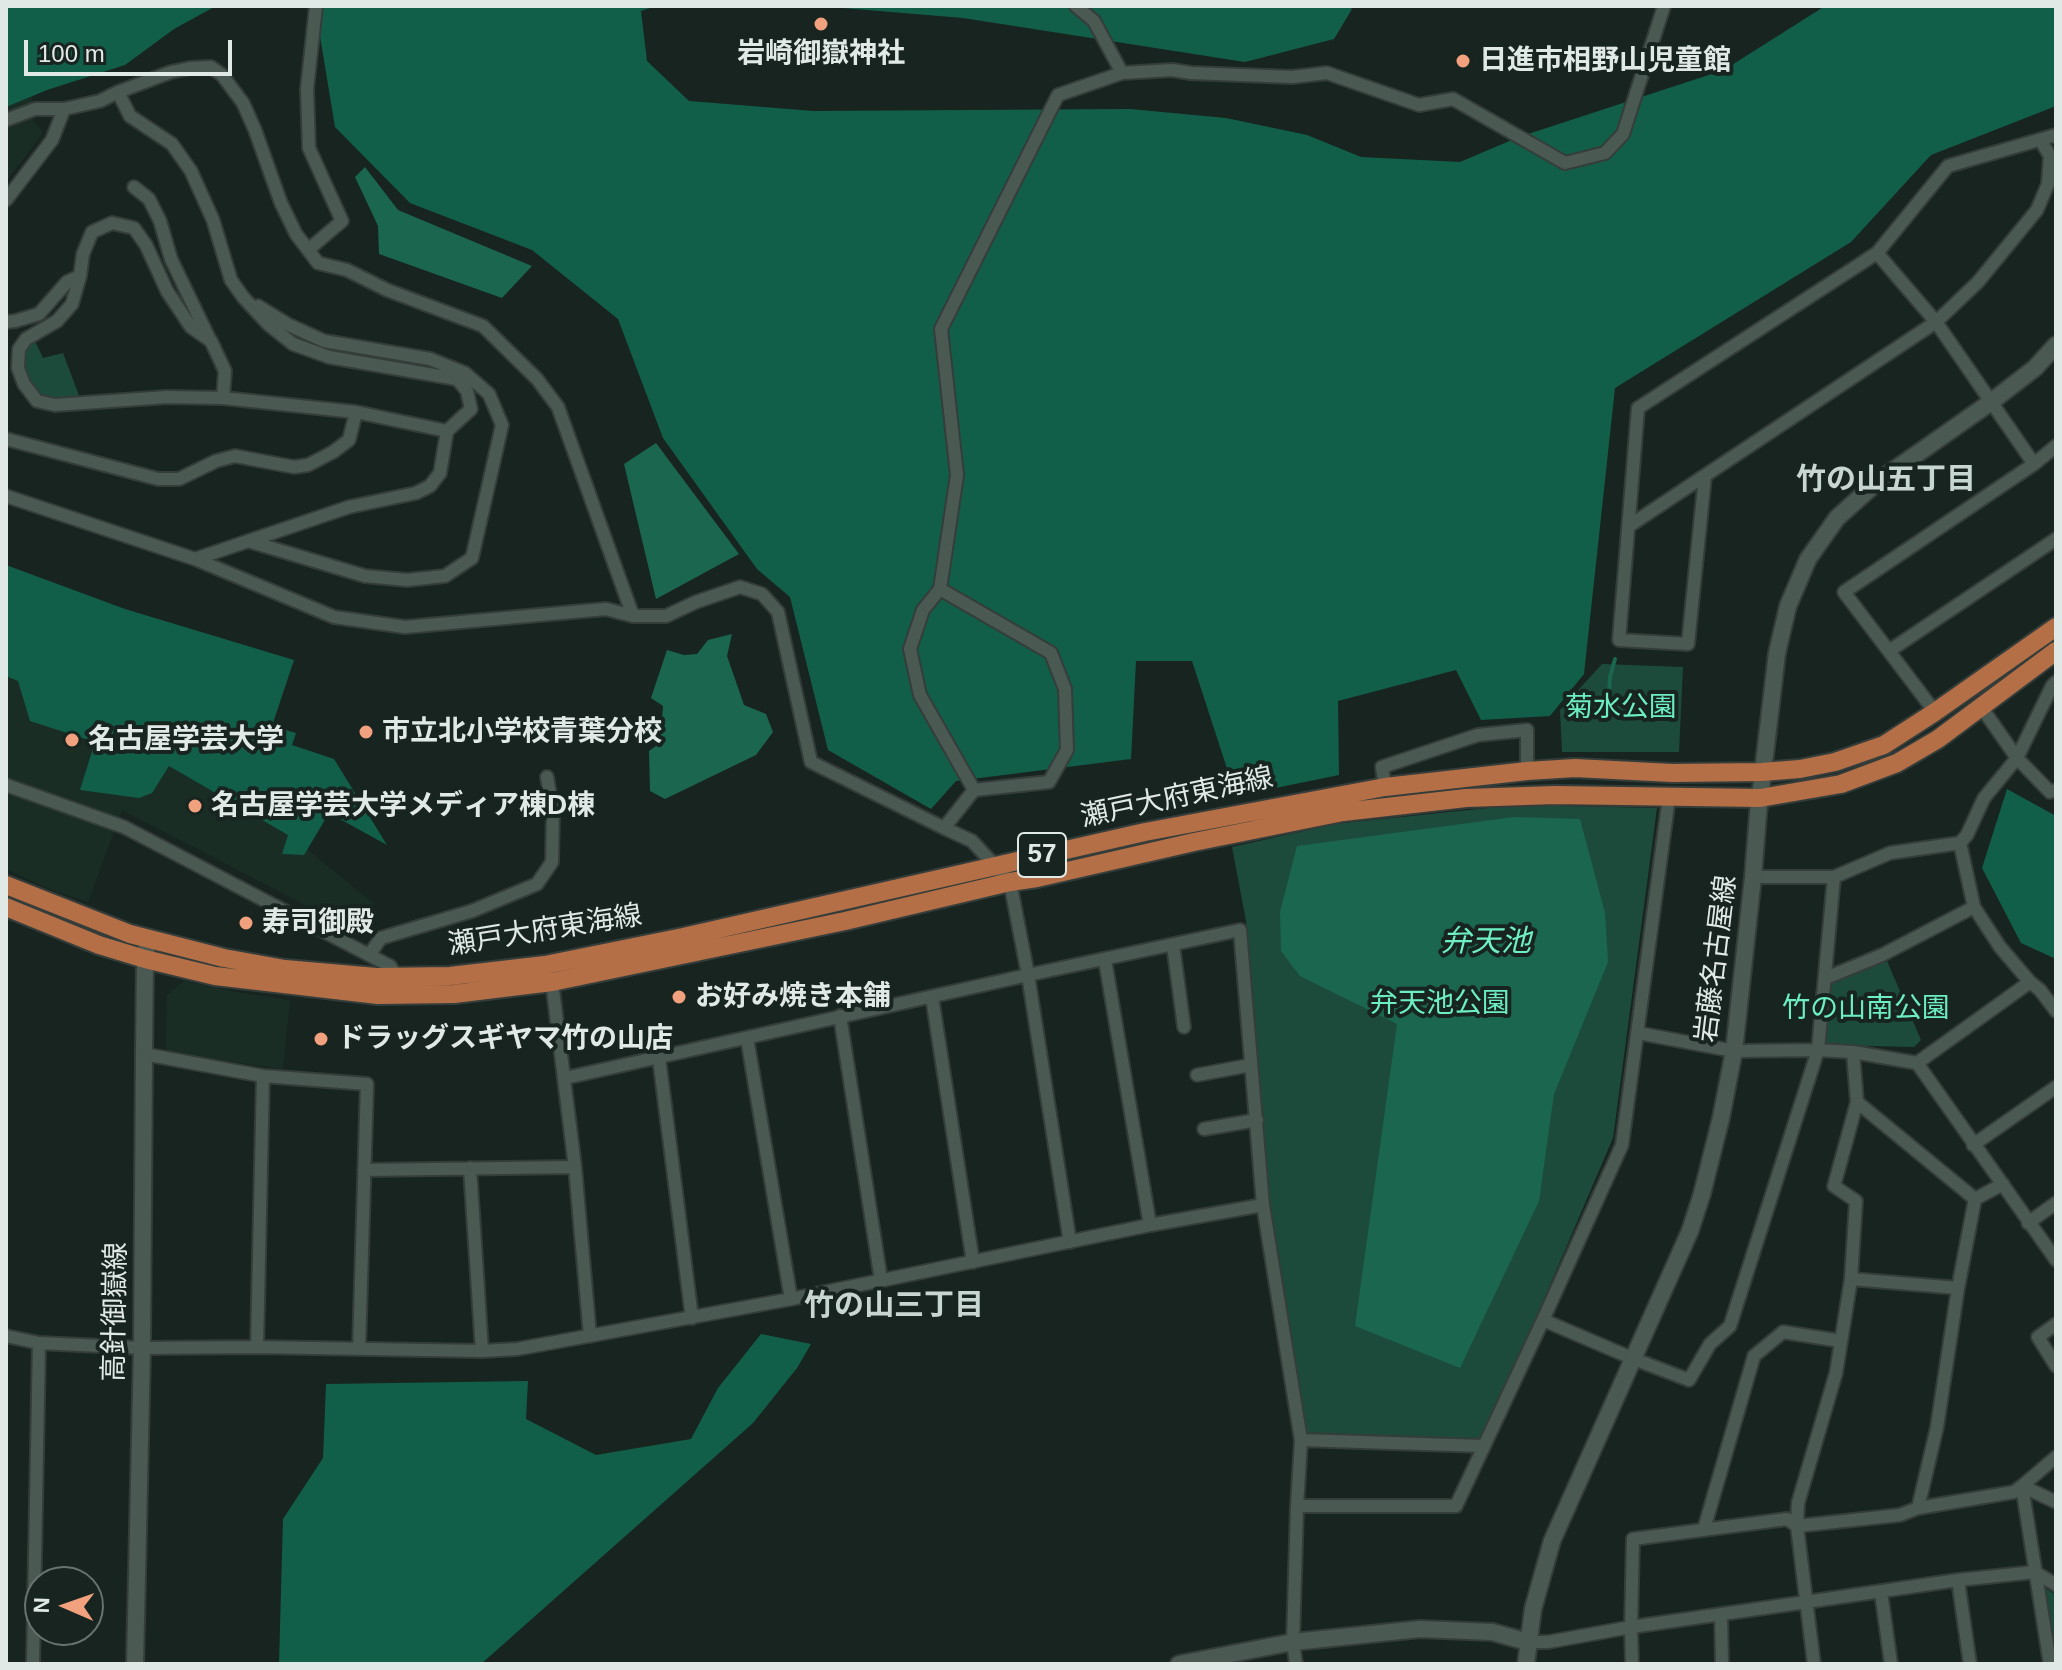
<!DOCTYPE html>
<html>
<head>
<meta charset="utf-8">
<style>
	body { margin:0 }
	#map { position:relative; width:2062px; height:1670px; overflow:hidden; background:#182420; font-family:Arial,sans-serif }
	canvas { display:block }
	.frame { position:absolute; inset:0; border:8px solid #e1e9e6; pointer-events:none }
	.north { position:absolute; left:24px; top:1566px; width:80px; height:80px; box-sizing:border-box; background:#182420; border:2px solid #68736f; border-radius:50%; rotate:272deg; font-size:22px; font-weight:700; line-height:32px; text-align:center; color:#e1e9e6 }
	.north::after { content:''; display:block; margin:auto; width:28px; height:36px; background:#f1a17d; clip-path:polygon(50% 0,100% 100%,50% 72%,0 100%) }
	.scale { position:absolute; left:24px; top:40px; width:208px; height:36px; box-sizing:border-box; border:4px solid #e1e9e6; border-top:0; padding-left:10px; font-size:24px; line-height:28px; white-space:nowrap; color:#e1e9e6; -webkit-text-stroke:6px #182420; paint-order:stroke }
</style>
</head>
<body>
<div id="map">
<canvas width="2062" height="1670"></canvas>
<div class="frame"></div>
<div class="north">N</div>
<div class="scale">100 m</div>
</div>
<script>
const g = document.querySelector('canvas').getContext('2d');
g.lineJoin = 'round';
function paint(path, color) { g.fillStyle = color; g.fill(path, 'evenodd'); }
const shape = rows => new Path2D(rows.map(r => 'M' + r).join(''));
function stroke(path, color, width, dash) { g.strokeStyle = color; g.lineWidth = width; g.lineCap = dash ? 'butt' : 'round'; g.setLineDash(dash || []); g.stroke(path); }
function drawText(font, color, halo, rows, align = 'center') {
  g.font = font + ' Arial,"Noto Sans JP",sans-serif'; g.lineWidth = 8; g.setLineDash([]); g.textBaseline = 'middle'; g.strokeStyle = halo; g.fillStyle = color; for (const [text, x, y, turn = 0] of rows) {
    g.save(); g.translate(x, y); g.rotate((+turn || 0) * Math.PI / 180); g.textAlign = isNaN(turn) ? turn : align; if (halo) g.strokeText(text, 0, 0); g.fillText(text, 0, 0); g.restore();
  }
}
const built = shape([
	[6,6,29,6,33,121,43,133,6,182],
	[6,668,254,806,373,903,377,921,367,937,122,810,88,902,46,888,6,869],
	[184,981,237,992,290,1000,283,1069,170,1053,166,1049,167,995]
]);
const green = shape([
	[35,341,43,358,63,353,80,398,57,400,39,397,28,384,23,367,25,350,30,343],
	[1602,664,1683,667,1679,752,1562,752,1560,710],
	[1516,805,1657,808,1613,1138,1481,1446,1308,1437,1268,1210,1246,921,1232,847,1335,824],
	[1887,961,1921,1040,1914,1047,1824,1045,1830,982],
	[2040,1585,2056,1595,2056,1664,2053,1664]
]);
const forest = shape([
	[6,6,216,6,174,29,125,65,47,90,6,107],
	[315,6,656,6,641,11,647,61,689,101,813,111,1130,109,1226,118,1307,135,1361,157,1460,162,1519,137,1724,70,1825,6,2056,6,2056,106,1931,155,1851,242,1615,388,1584,674,1550,716,1481,720,1456,670,1338,701,1339,775,1236,796,1192,661,1136,661,1131,759,956,781,931,809,828,750,790,597,757,569,663,438,618,319,532,250,410,203,335,127],
	[819,6,1348,6,1352,9,1334,39,1245,62,963,18],
	[6,565,125,609,294,660,272,726,296,733,292,745,334,759,387,845,329,813,304,855,282,854,288,835,169,766,152,793,139,798,80,790,95,742,30,721,18,681,6,676],
	[2007,789,2056,816,2056,959,2021,943,1982,868],
	[761,1334,811,1344,797,1368,753,1423,481,1664,279,1664,283,1519,323,1458,326,1384,528,1381,526,1419,596,1455,691,1439,718,1388]
]);
const water = shape([
	[365,167,398,210,532,266,502,298,379,254,378,226,355,177],
	[656,443,739,554,656,599,624,464],
	[732,634,727,656,744,705,766,714,773,732,756,755,665,799,650,791,649,751,660,743,663,706,651,698,667,650,684,655,697,654,708,640],
	[1514,817,1580,819,1605,913,1608,962,1554,1094,1539,1201,1460,1368,1355,1326,1397,1024,1300,976,1281,951,1280,912,1297,846]
]);
const stream = shape([
	[1609,695,1610,677,1615,659]
]);
const street = shape([
	[1076,6,1094,21,1122,73],
	[118,92,130,116,172,144,191,171,213,220,231,280,243,297,268,324,293,344,329,357,457,379,467,391,471,409,447,431,440,473,430,486,416,493,349,507,195,559],
	[6,120,35,109,64,109,100,101,118,92,171,72,190,68,211,67,222,75,243,103,255,130,281,203,296,234,318,263,347,270,387,290,483,326,537,379,558,407,633,616],
	[134,187,149,199,160,221,171,259,209,338],
	[6,200,52,140,64,109],
	[308,250,342,221,309,148,307,89,316,6],
	[1877,253,1936,322,2034,464],
	[6,322,15,321,39,314,67,282,80,276],
	[223,398,225,371,211,341,191,327,167,291,146,245,134,228,112,223,92,232,83,254,80,276,72,304,57,321,26,339,19,349,18,368,24,384,37,401,55,405,167,397,223,398,356,412,447,431],
	[6,439,158,479,179,479,216,461,235,456,294,467,308,465,333,452,349,440,356,412],
	[1705,476,1688,644,1619,640,1638,408,1877,253,1948,166,2056,135],
	[6,496,195,559,334,617,405,627,606,609,633,616,666,616,696,602,740,587,762,594,778,612,811,762,944,828],
	[1629,526,1936,322,1978,282,2037,210,2048,184,2050,156,2041,141],
	[248,541,365,576,407,580,445,576,472,558,502,425,489,394,465,373,430,359,324,341,289,325,258,306],
	[940,589,923,610,910,649,920,695,974,790],
	[1889,651,2056,539],
	[2056,682,2052,686,2017,758,1984,798,1967,835,1960,843,1974,907,2000,947,2030,982,2040,990,2056,1011],
	[1982,708,2017,758,2050,792,2056,790],
	[1935,712,1844,592,2034,464,2056,446],
	[6,785,124,827,390,966,397,977],
	[1385,787,1382,767,1478,735,1527,730,1527,771],
	[1753,877,1834,877,1890,853,1960,843],
	[1173,945,1184,1027],
	[369,955,381,938,472,911,537,884,552,862,553,812,547,777],
	[1105,960,1150,1225],
	[1826,978,1882,955,1974,907],
	[552,982,575,1167,590,1336],
	[932,997,973,1262],
	[840,1016,881,1280],
	[1638,1033,1734,1051,1818,1050,1853,1052,1917,1063,2030,982],
	[747,1038,791,1299],
	[144,1054,263,1076,367,1084,359,1349],
	[659,1058,692,1318],
	[1917,1063,2056,1260],
	[1197,1075,1251,1065],
	[565,1078,1028,975,1240,930,1263,1205,1301,1440,1297,1506,1293,1642,1296,1664],
	[1857,1102,1975,1199,2003,1184],
	[1204,1129,1257,1120],
	[1973,1145,2056,1087],
	[470,1168,482,1351],
	[364,1170,575,1167],
	[2028,1223,2056,1203],
	[1070,1242,1028,975,1010,882,972,841,944,828,974,790,1049,782,1067,750,1065,689,1051,653,940,589,957,475,941,329,1058,95,1122,73,1172,70,1191,73,1292,77,1327,73,1419,105,1453,99,1565,163,1605,153,1623,134,1664,6],
	[1851,1279,1958,1288],
	[1543,1320,1634,1359,1689,1380,1710,1344,1730,1326,1818,1050,1834,877],
	[2056,1324,2038,1337,2056,1366],
	[6,1336,39,1343,142,1348,257,1347,482,1351,517,1349,791,1299,1150,1225,1263,1205],
	[257,1347,263,1076],
	[1301,1440,1484,1446],
	[1297,1506,1456,1506,1543,1320,1622,1145,1669,797],
	[1918,1508,1937,1427,1958,1288,1975,1199],
	[1704,1529,1754,1356,1783,1332,1841,1341],
	[1958,1580,1970,1664],
	[1881,1592,1891,1664],
	[1721,1614,1722,1664],
	[1528,1642,1548,1642,1631,1627,1806,1602,1958,1580,2035,1572,2056,1585],
	[33,1664,39,1343],
	[1632,1664,1631,1627,1633,1539,1787,1519,1797,1526,1900,1515,1918,1508,2014,1492,2022,1486,2056,1502],
	[1814,1664,1797,1526,1798,1503,1836,1373,1851,1279,1856,1201,1834,1186,1857,1102,1853,1052],
	[2050,1664,2022,1486,2056,1457]
]);
const secondary = shape([
	[135,1664,142,1348,144,1054,145,959,148,939],
	[1179,1664,1293,1642,1420,1629,1492,1632,1528,1642],
	[1526,1664,1533,1609,1552,1541,1690,1231,1702,1194,1721,1118,1734,1051,1753,877,1758,814,1777,653,1788,606,1808,559,1837,518,1877,482,1991,402,2035,368,2056,345]
]);
const primary = shape([
	[6,885,130,934,224,958,285,969,376,977,450,976,545,965,683,937,1145,832,1385,787,1527,771,1575,768,1672,773,1762,772,1800,769,1835,762,1884,745,1935,712,2056,627],
	[6,907,99,945,145,959,215,976,378,995,454,994,552,982,845,921,1010,882,1037,878,1194,842,1343,812,1466,798,1555,795,1760,798,1841,784,1897,763,1938,739,2056,651]
]);
const markers = [
	[821,24,8,"#f1a17d"],
	[1463,61,8,"#f1a17d"],
	[366,732,8,"#f1a17d"],
	[72,740,8,"#f1a17d"],
	[195,806,8,"#f1a17d"],
	[246,923,8,"#f1a17d"],
	[679,997,8,"#f1a17d"],
	[321,1039,8,"#f1a17d"]
];
const shields = [
	[1042,855,48]
];
const shieldNames = [
	["57",1042,855]
];
const poiNames = [
	["岩崎御嶽神社",821,54,"center"],
	["日進市相野山児童館",1479,61],
	["市立北小学校青葉分校",382,732],
	["名古屋学芸大学",88,740],
	["名古屋学芸大学メディア棟D棟",211,806],
	["寿司御殿",262,923],
	["お好み焼き本舗",695,997],
	["ドラッグスギヤマ竹の山店",337,1039]
];
const parkNames = [
	["菊水公園",1621,708],
	["弁天池公園",1440,1004],
	["竹の山南公園",1866,1009]
];
const streetNames = [
	["瀬戸大府東海線",1177,798,-12],
	["瀬戸大府東海線",545,931,-9],
	["岩藤名古屋線",1717,959,-83],
	["高針御嶽線",116,1312,-89]
];
const neighbourhoodNames = [
	["竹の山五丁目",1886,481],
	["竹の山三丁目",894,1307]
];
const waterNames = [
	["弁天池",1486,943]
];
paint(built, '#192d25');
paint(green, '#1c4b3c');
paint(forest, '#125f49');
paint(water, '#1b664f');
stroke(stream, '#1b664f', 4);
stroke(street, '#353d3a', 16);
stroke(secondary, '#353d3a', 20);
stroke(primary, '#353d3a', 22);
stroke(street, '#4b5953', 12);
stroke(secondary, '#4b5953', 16);
stroke(primary, '#b56f47', 18);
for (const [x, y, r, color] of markers) { const dot = new Path2D(); dot.arc(x, y, r, 0, 2 * Math.PI); g.fillStyle = color; g.fill(dot); stroke(dot, '#182420', 3); }
for (const [x, y, w] of shields) { const box = new Path2D(); box.roundRect(x - w / 2, y - 22, w, 44, 6); g.fillStyle = '#182420'; g.fill(box); stroke(box, '#e1e9e6', 2); }
drawText('bold 26px', '#e1e9e6', null, shieldNames);
drawText('bold 28px', '#e1e9e6', '#182420', poiNames, 'left');
drawText('28px', '#6ceec2', '#182420', parkNames);
drawText('28px', '#e1e9e6', '#182420', streetNames);
drawText('bold 30px', '#c7d6d0', '#182420', neighbourhoodNames);
drawText('italic 30px', '#6eefc4', '#182420', waterNames);
</script>
</body>
</html>
